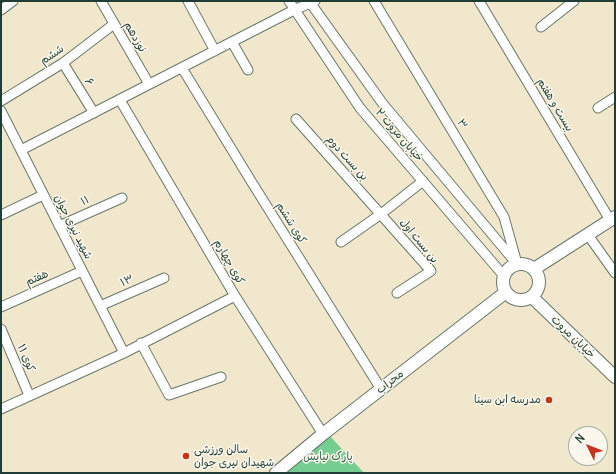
<!DOCTYPE html>
<html>
<head>
<meta charset="utf-8">
<style>
	body { margin:0 }
	#map { position:relative; width:616px; height:474px; overflow:hidden; background:#f1e7cc; font-family:Delius,sans-serif }
	canvas { display:block }
	.frame { position:absolute; inset:0; border:2px solid #1f3d34; pointer-events:none }
	.north { position:absolute; left:568px; top:426px; width:40px; height:40px; box-sizing:border-box; background:#fbf7ec; border:1px solid #a3ada2; border-radius:50%; rotate:313deg; font-size:11px; font-weight:700; line-height:16px; text-align:center; color:#1f3d34 }
	.north::after { content:''; display:block; margin:auto; width:14px; height:18px; background:#c8321e; clip-path:polygon(50% 0,100% 100%,50% 72%,0 100%) }
</style>
</head>
<body>
<div id="map">
<canvas width="616" height="474"></canvas>
<div class="frame"></div>
<div class="north">N</div>
</div>
<script>
const g = document.querySelector('canvas').getContext('2d');
g.lineJoin = 'round';
function paint(path, color) { g.fillStyle = color; g.fill(path, 'evenodd'); }
const shape = rows => new Path2D(rows.map(r => 'M' + r).join(''));
function stroke(path, color, width, dash) { g.strokeStyle = color; g.lineWidth = width; g.lineCap = dash ? 'butt' : 'round'; g.setLineDash(dash || []); g.stroke(path); }
function drawText(font, color, halo, rows, align = 'center') {
  g.font = font + ' Delius,"Playpen Sans Arabic",sans-serif'; g.lineWidth = 3; g.setLineDash([]); g.textBaseline = 'middle'; g.strokeStyle = halo; g.fillStyle = color; for (const [text, x, y, turn = 0] of rows) {
    g.save(); g.translate(x, y); g.rotate((+turn || 0) * Math.PI / 180); g.textAlign = isNaN(turn) ? turn : align; if (halo) g.strokeText(text, 0, 0); g.fillText(text, 0, 0); g.restore();
  }
}
const green = shape([
	[329,435,364,473,286,473]
]);
const minor = shape([
	[101,1,149,84],
	[188,1,215,51],
	[289,1,360,108,504,276],
	[309,1,383,104,517,264],
	[374,1,504,217,516,260],
	[479,1,610,220],
	[1,10,13,1],
	[541,27,574,1],
	[232,42,248,70],
	[63,63,94,113],
	[182,68,251,181,381,389],
	[120,100,235,296,323,434],
	[1,101,63,63,114,24],
	[598,108,615,97],
	[1,111,124,353],
	[296,119,431,271,397,293],
	[21,150,294,10,315,1],
	[1,215,43,195],
	[59,226,122,198],
	[588,235,615,273],
	[341,242,381,214,423,181],
	[100,306,164,278],
	[1,307,82,271],
	[1,329,29,395],
	[141,343,169,395,221,377],
	[1,409,124,353,235,296]
]);
const tertiary = shape([
	'503 282a18 18 0 1 1 36 0a18 18 0 1 1-36 0Z',
	[534,269,615,217],
	[532,297,615,377],
	[276,473,323,434,506,292]
]);
const markers = [
	[549,400,4,"#c8321e"],
	[186,456,4,"#c8321e"]
];
const streetNames = [
	["نوزدهم",135,37,60],
	["ششم",52,55,-34],
	["۶",89,82,58],
	["بیست و هفتم",555,105,59],
	["۳",462,124,59],
	["خیابان مروت ۲",399,135,49],
	["بن بست دوم",347,158,48],
	["۱۱",85,201,-24],
	["کوی ششم",291,223,58],
	["شهید نیری جوان",73,227,63],
	["بن بست اول",419,241,51],
	["کوی چهارم",229,262,60],
	["هفتم",37,278,-24],
	["۱۳",127,281,-23],
	["خیابان مروت",573,337,44],
	["کوی ۱۱",26,358,67],
	["محراب",390,382,-38]
];
const poiNames = [
	["مدرسه ابن سینا",541,400],
	["سالن ورزشی",194,450,"left"],
	["شهیدان نیری جوان",194,463,"left"]
];
const parkNames = [
	["پارک نیایش",328,457]
];
paint(green, '#75cd92');
stroke(minor, '#687869', 11);
stroke(tertiary, '#687869', 14);
stroke(minor, '#fff', 9);
stroke(tertiary, '#fff', 12);
for (const [x, y, r, color] of markers) { const dot = new Path2D(); dot.arc(x, y, r, 0, 2 * Math.PI); g.fillStyle = color; g.fill(dot); stroke(dot, '#fbf7ec', 1.5); }
drawText('11px', '#1f3d34', '#fbf7ec', streetNames);
drawText('11px', '#1f3d34', '#fbf7ec', poiNames, 'right');
drawText('11px', '#34614c', '#fbf7ec', parkNames);
</script>
</body>
</html>
